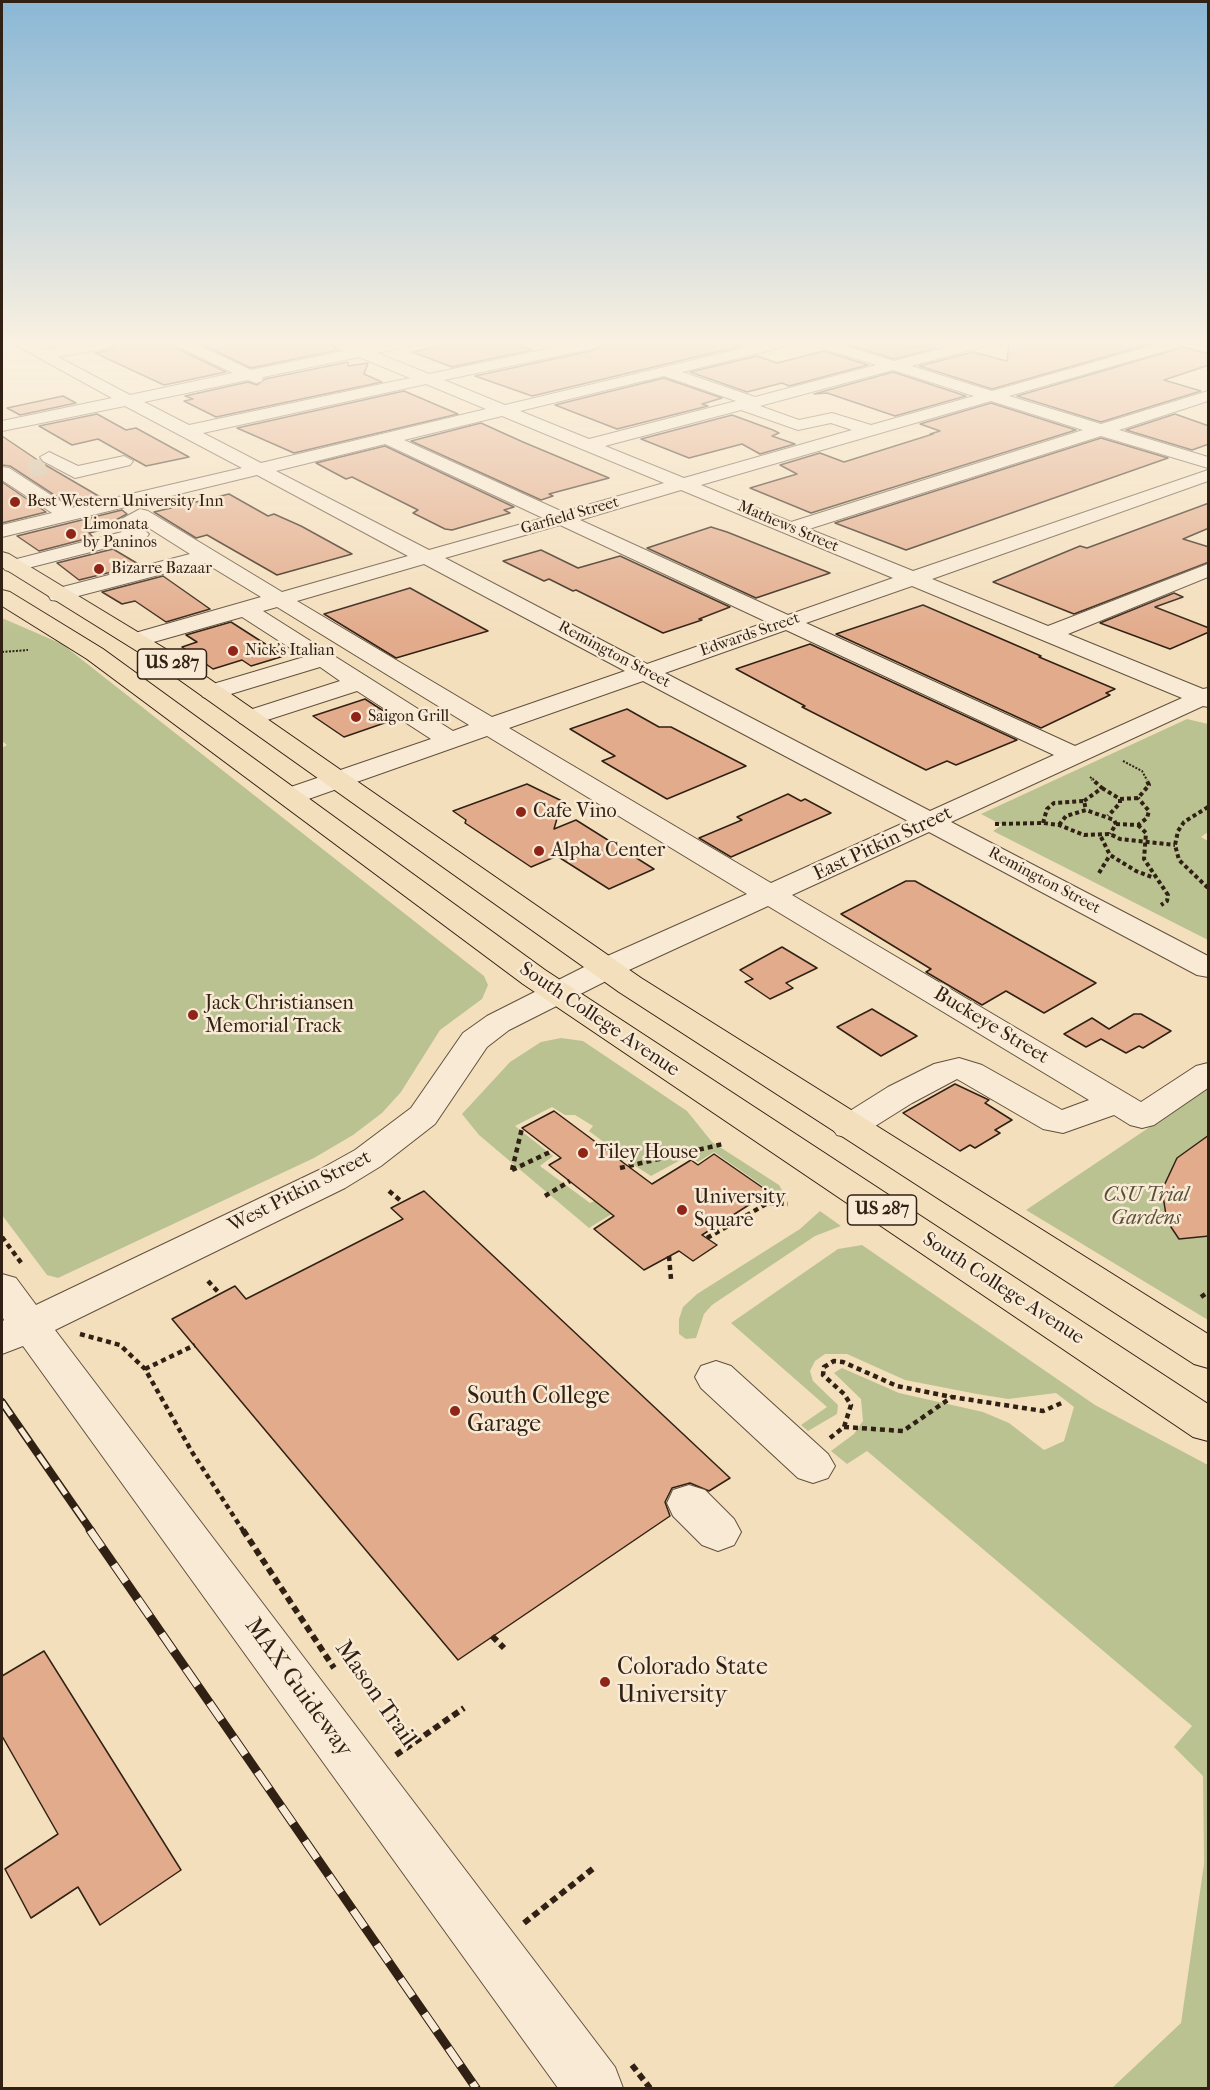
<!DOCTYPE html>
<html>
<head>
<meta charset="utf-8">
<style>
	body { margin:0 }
	#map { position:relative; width:1210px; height:2090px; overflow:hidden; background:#f4dfbd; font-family:"IM FELL French Canon",serif }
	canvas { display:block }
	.frame { position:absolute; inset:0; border:3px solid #312114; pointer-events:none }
</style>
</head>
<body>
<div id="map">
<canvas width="1210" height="2090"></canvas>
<div class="frame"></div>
</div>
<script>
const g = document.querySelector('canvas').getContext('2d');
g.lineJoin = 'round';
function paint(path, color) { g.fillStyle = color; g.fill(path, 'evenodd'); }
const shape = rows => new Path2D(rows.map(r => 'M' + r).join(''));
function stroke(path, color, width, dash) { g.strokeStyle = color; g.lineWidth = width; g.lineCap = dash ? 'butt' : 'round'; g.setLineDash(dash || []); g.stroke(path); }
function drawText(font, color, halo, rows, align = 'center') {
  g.font = font + ' "IM FELL French Canon",serif'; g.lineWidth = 5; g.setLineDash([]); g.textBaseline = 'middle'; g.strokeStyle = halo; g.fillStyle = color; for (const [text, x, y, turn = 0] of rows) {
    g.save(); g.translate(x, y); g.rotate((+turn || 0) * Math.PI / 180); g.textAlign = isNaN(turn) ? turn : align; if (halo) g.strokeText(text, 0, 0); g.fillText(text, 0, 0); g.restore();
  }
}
const green = shape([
	[2,618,62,644,484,976,488,985,482,999,440,1030,401,1092,382,1113,353,1135,314,1158,58,1278,47,1275,2,1215,2,748,7,745,2,741],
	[1187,719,1208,724,1208,832,1201,837,1208,841,1208,940,993,831,1002,825,981,814],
	[561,1038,583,1041,687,1111,712,1142,779,1185,786,1197,782,1201,769,1198,770,1191,714,1152,698,1162,688,1156,651,1176,626,1160,619,1162,614,1159,617,1152,589,1131,593,1126,575,1115,565,1115,552,1107,515,1126,553,1156,540,1166,590,1203,620,1188,636,1199,589,1228,479,1135,462,1114,510,1062,541,1042],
	[1208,1088,1208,1320,1026,1210],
	[820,1211,841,1226,815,1236,712,1305,704,1314,696,1338,686,1339,679,1334,679,1319,683,1307,697,1294,800,1229],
	[862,1245,1095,1405,1208,1465,1208,2088,1112,2088,1181,2023,1204,1864,1203,1776,1174,1747,1192,1726,867,1451,847,1464,831,1451,854,1434,863,1421,861,1399,834,1373,842,1368,899,1393,983,1412,1009,1423,1044,1450,1064,1441,1074,1407,1056,1393,1008,1399,977,1394,905,1380,847,1354,825,1354,815,1361,810,1371,813,1381,838,1405,837,1414,808,1431,801,1425,827,1407,731,1323,838,1249]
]);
const building = shape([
	[118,343,173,343,176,348,226,372,164,385,95,353,110,350,118,343],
	[199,343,330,343,338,350,251,368,199,343],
	[454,343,496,343,503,345,514,343,532,350,452,367,412,352,454,343],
	[605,343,742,343,742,346,532,396,475,376,595,350,605,343],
	[857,343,893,343,911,348,927,345,936,348,894,359,849,345,857,343],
	[1009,343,1154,343,992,389,919,366,973,352,1007,361,1009,343],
	[1184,347,1209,354,1209,365,1164,380,1201,391,1101,422,1017,396,1184,347],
	[824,351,868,365,789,386,782,383,747,392,690,372,757,356,777,363,824,351],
	[348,362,348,366,368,363,364,374,382,382,216,417,184,401,193,399,185,396,248,382,257,385,265,379,348,362],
	[893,372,966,396,895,416,827,393,814,394,893,372],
	[664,378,722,398,702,404,708,406,617,429,555,405,664,378],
	[404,391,458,414,294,453,237,428,404,391],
	[63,396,76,403,20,415,7,408,63,396],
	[991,403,1076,430,811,513,750,488,797,474,780,465,820,453,844,462,933,434,930,434,940,431,920,424,991,403],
	[97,414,126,430,136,428,189,457,146,466,98,439,72,445,39,426,97,414],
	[1175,414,1209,426,1209,444,1192,450,1126,430,1175,414],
	[732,415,773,430,779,433,772,436,795,444,760,454,742,444,689,458,641,439,732,415],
	[481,423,523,442,609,478,549,494,553,496,541,500,411,441,481,423],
	[2,436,42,463,102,498,71,506,10,466,2,465,2,436],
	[1101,438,1168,458,906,550,835,523,1101,438],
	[385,446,514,507,504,510,510,513,452,530,445,529,413,513,418,510,352,477,346,479,316,463,385,446],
	[2,482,46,512,2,523,2,482],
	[229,494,268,516,274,514,301,526,352,554,277,575,207,535,196,538,154,512,229,494],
	[1209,503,1209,528,1183,539,1209,547,1209,562,1074,614,993,582,1080,546,1087,548,1209,503],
	[122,510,127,514,116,520,114,527,89,533,93,537,39,551,17,536,122,510],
	[711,527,727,532,830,573,756,598,647,548,711,527],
	[113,549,140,565,79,580,57,563,113,549],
	[541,550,578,568,620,556,730,607,699,619,702,620,663,633,576,590,573,591,549,579,544,581,503,561,541,550],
	[163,576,210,609,166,622,135,601,122,604,102,592,163,576],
	[410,588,488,631,396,658,324,614,410,588],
	[1174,593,1183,597,1155,607,1209,628,1209,632,1170,649,1100,623,1174,593],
	[923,605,1041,656,1039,657,1115,689,1106,693,1110,695,1041,728,836,634,923,605],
	[231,622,284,656,251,666,242,660,213,669,182,647,197,642,186,635,231,622],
	[810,644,1017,740,956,765,947,761,926,770,802,707,805,706,736,669,810,644],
	[365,699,396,719,344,737,313,716,365,699],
	[627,709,659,727,671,727,746,766,667,799,602,761,615,756,570,729,627,709],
	[527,784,562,801,554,829,576,820,654,869,609,889,557,856,531,867,465,823,466,820,453,811,527,784],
	[788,794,801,801,805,799,831,813,731,857,699,838,742,820,737,817,788,794],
	[906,881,915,881,1096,983,1044,1013,1006,991,982,1005,926,972,931,969,841,914,906,881],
	[782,947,817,968,786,983,793,988,770,999,745,982,753,979,740,970,782,947],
	[872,1009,917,1036,881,1056,837,1027,872,1009],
	[1134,1014,1141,1014,1171,1031,1143,1048,1139,1046,1126,1053,1101,1039,1086,1047,1064,1034,1092,1018,1109,1029,1134,1014],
	[955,1084,989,1100,985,1103,1012,1120,995,1130,1000,1133,975,1148,970,1145,960,1151,903,1113,955,1084],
	[554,1111,652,1184,691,1160,698,1165,714,1154,769,1192,702,1235,717,1245,693,1261,679,1251,644,1270,594,1229,614,1216,549,1165,561,1158,522,1128,554,1111],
	[1209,1135,1209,1236,1179,1239,1167,1221,1162,1190,1177,1158,1209,1135],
	[424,1191,730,1478,709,1491,690,1483,672,1488,665,1502,670,1516,458,1660,172,1319,235,1286,246,1299,313,1265,403,1219,391,1208,424,1191],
	[44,1651,181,1870,100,1925,78,1887,31,1918,5,1869,58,1834,2,1736,2,1676,44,1651]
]);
const minorTunnel = shape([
	[29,470,50,465]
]);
const pathFar3 = shape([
	[2,652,28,650],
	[1123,761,1142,771,1147,780],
	[1090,777,1094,780]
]);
const pathFar2 = shape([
	[1102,788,1120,799,1120,803,1108,816],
	[1120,799,1138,798,1149,785,1146,779],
	[1084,801,1102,788,1092,779],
	[1208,807,1184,822,1178,831,1175,845,1179,860,1208,888],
	[1043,823,1047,809,1054,803,1084,801,1086,810],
	[995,824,1043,823,1059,825,1084,835,1110,834,1120,839,1175,845],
	[1116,824,1138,825,1147,818,1149,811,1138,798],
	[1059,825,1066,816,1086,810,1114,820,1116,824,1110,834],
	[1138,825,1146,833,1144,859,1168,895,1167,901,1161,905],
	[1101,837,1110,855,1136,871,1154,878],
	[1099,873,1110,855]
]);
const pathFar1 = shape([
	[620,1168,723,1144],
	[512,1170,552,1151],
	[512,1170,522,1128],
	[389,1191,402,1202],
	[545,1196,570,1181],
	[2,1237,22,1264],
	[707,1238,768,1203,788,1204],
	[669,1256,671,1279],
	[208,1281,220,1294],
	[1201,1297,1208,1292],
	[80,1334,120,1345,145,1369,192,1452,244,1532],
	[145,1369,195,1345],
	[844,1427,903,1431,952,1397],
	[830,1438,844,1427,851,1405,844,1394,823,1375,824,1367,834,1361,843,1362,897,1386,952,1397,1043,1411,1064,1402]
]);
const path = shape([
	[243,1530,334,1668],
	[492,1636,504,1648],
	[396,1755,464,1708],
	[524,1923,595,1867],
	[632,2065,650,2088]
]);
const minor = shape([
	[12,343,30,343,44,350,85,343,116,343,109,348,58,357,130,395,233,373,177,346,175,343,194,343,251,370,344,351,332,343,352,343,362,347,383,343,411,343,409,346,377,353,429,374,575,343,603,343,595,348,444,380,505,405,765,343,791,343,788,346,682,372,755,397,876,365,816,346,814,343,836,343,894,361,963,343,987,343,985,346,911,366,992,391,1161,343,1184,343,1182,346,1009,396,1101,424,1208,391,1208,401,1119,430,1208,457,1208,468,1101,436,809,529,913,571,1208,470,1208,481,932,579,1048,626,1208,564,1208,577,1068,634,1203,689,1208,688,1208,707,1203,706,951,822,1208,956,1208,977,1197,975,929,832,792,895,1141,1102,1196,1066,1208,1063,1208,1088,1154,1125,1142,1128,1130,1125,1114,1115,1063,1133,1043,1129,957,1079,912,1103,861,1135,849,1138,837,1135,831,1127,837,1119,888,1087,934,1064,959,1058,982,1065,1062,1110,1089,1100,768,906,616,976,509,1030,487,1047,435,1124,381,1166,345,1188,55,1330,615,2067,623,2088,558,2088,23,1346,2,1354,2,1322,4,1320,2,1316,2,1274,16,1278,36,1305,319,1170,355,1150,411,1108,463,1033,487,1016,594,962,747,894,487,736,300,802,291,804,282,802,278,796,282,790,431,739,357,691,258,723,249,725,240,723,237,718,240,713,340,681,320,667,221,697,212,699,203,697,200,692,203,687,304,657,242,617,136,647,128,645,125,640,128,635,261,597,205,563,59,601,51,600,48,595,51,590,190,554,141,523,138,525,149,534,146,538,12,572,5,570,2,566,5,562,122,532,115,525,118,521,140,509,148,511,282,592,408,556,257,475,2,537,2,525,52,513,2,480,2,467,9,468,71,508,242,468,125,406,2,431,2,421,112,398,12,343],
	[359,357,410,378,189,425,144,402,248,380,256,383,262,381,263,377,359,357],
	[893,370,974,396,871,425,832,413,799,420,760,406,893,370],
	[664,376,736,401,589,439,520,411,664,376],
	[426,384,486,409,261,463,203,433,426,384],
	[991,401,1083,430,791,522,701,485,991,401],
	[741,410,798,430,831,423,852,430,684,478,605,446,741,410],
	[502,416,664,483,563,512,404,440,502,416],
	[385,444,543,518,429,550,276,471,385,444],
	[681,490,893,578,788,615,580,520,681,490],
	[560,525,767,622,647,664,445,558,560,525],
	[424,564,625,671,492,717,297,601,424,564],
	[912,586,1182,698,1075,746,806,623,912,586],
	[277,607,469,725,453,731,263,611,277,607],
	[786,630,1054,755,930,811,665,673,786,630],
	[643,681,908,821,771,883,509,728,643,681],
	[49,452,78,466,124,456,133,461,130,465,75,478,43,461,40,457,49,452],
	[716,1361,731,1366,828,1454,835,1466,828,1478,813,1483,798,1478,701,1388,695,1377,701,1366,716,1361],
	[689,1485,705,1490,734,1519,741,1532,734,1545,718,1551,702,1545,673,1516,667,1503,673,1490,689,1485]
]);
const highway = shape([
	[2,552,9,554,169,651,641,978,1208,1334,1208,1368,1194,1364,619,992,153,661,2,567,2,552],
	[2,590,10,592,103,649,545,970,1208,1404,1208,1441,1193,1437,523,984,87,659,2,606,2,590]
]);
const railFar1 = shape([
	[2,1402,92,1532]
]);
const rail = shape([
	[90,1530,476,2088]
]);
const markers = [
	[15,502,6,"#8f2418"],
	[71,534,6,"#8f2418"],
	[99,569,6,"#8f2418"],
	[233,651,6,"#8f2418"],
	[356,717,6,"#8f2418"],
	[521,812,6,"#8f2418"],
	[539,851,6,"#8f2418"],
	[193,1015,6,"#8f2418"],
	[583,1153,6,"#8f2418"],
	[682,1210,6,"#8f2418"],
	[455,1411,6,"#8f2418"],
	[605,1682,6,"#8f2418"]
];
const farPoinames = [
	["Best Western University Inn",27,502],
	["Limonata",83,525],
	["by Paninos",83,543],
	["Bizarre Bazaar",111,569],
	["Nick's Italian",245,651],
	["Saigon Grill",368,717]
];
const farStreetnames = [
	["Garfield Street",570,516,-16],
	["Mathews Street",788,527,23],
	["Edwards Street",750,635,-19],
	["Remington Street",614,655,28],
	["Remington Street",1044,881,28]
];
const shields = [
	[172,664,69],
	[882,1210,69]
];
const shieldNames = [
	["US 287",172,664],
	["US 287",882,1210]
];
const poiNames = [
	["Cafe Vino",533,812],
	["Alpha Center",551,851],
	["Jack Christiansen",205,1004],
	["Memorial Track",205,1027],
	["Tiley House",595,1153],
	["University",694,1198],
	["Square",694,1221]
];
const streetNames = [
	["East Pitkin Street",883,844,-25],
	["South College Avenue",599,1020,34],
	["Buckeye Street",991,1026,31],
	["West Pitkin Street",300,1192,-27],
	["South College Avenue",1003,1289,33]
];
const parkNames = [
	["CSU Trial",1146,1196],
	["Gardens",1146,1219]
];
const nearPoinames = [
	["South College",467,1397],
	["Garage",467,1425],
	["Colorado State",617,1668],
	["University",617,1696]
];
const nearStreetnames = [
	["MAX Guideway",298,1688,54],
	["Mason Trail",375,1694,55]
];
paint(green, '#bac292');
paint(building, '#e2ab8c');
stroke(building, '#312114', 1.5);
stroke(minorTunnel, '#cdb99b', 17, [17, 9]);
stroke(minor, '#62503e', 2);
stroke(highway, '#312114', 2);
stroke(pathFar3, '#312114', 2, [2, 1.5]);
stroke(pathFar2, '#312114', 4, [4, 3]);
stroke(pathFar1, '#312114', 4.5, [5, 4]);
stroke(path, '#312114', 6, [7, 4.5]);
paint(minor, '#f8ead4');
paint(highway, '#f4dfbd');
stroke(railFar1, '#312114', 8);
stroke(rail, '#312114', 9);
stroke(railFar1, '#f8ead4', 5, [16]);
stroke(rail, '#f8ead4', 7, [21]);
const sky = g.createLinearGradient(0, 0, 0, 635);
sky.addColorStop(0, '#8ab7d5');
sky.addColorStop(0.54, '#faf1e1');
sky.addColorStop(1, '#faf1e100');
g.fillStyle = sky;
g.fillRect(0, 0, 1210, 635);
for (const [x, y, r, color] of markers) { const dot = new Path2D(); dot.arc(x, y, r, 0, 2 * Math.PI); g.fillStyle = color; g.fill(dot); stroke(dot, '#f8ead4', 2); }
drawText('16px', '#312114', '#f8ead4', farPoinames, 'left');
drawText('16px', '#312114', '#f8ead4', farStreetnames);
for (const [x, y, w] of shields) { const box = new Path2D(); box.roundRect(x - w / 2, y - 15, w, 30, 4.5); g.fillStyle = '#f8ead4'; g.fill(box); stroke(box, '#312114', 1.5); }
drawText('bold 18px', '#312114', null, shieldNames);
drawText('20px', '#312114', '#f8ead4', poiNames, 'left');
drawText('20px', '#312114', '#f8ead4', streetNames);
drawText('italic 20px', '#5a513a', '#f8ead4', parkNames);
drawText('24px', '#312114', '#f8ead4', nearPoinames, 'left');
drawText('24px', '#312114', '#f8ead4', nearStreetnames);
</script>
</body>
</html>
